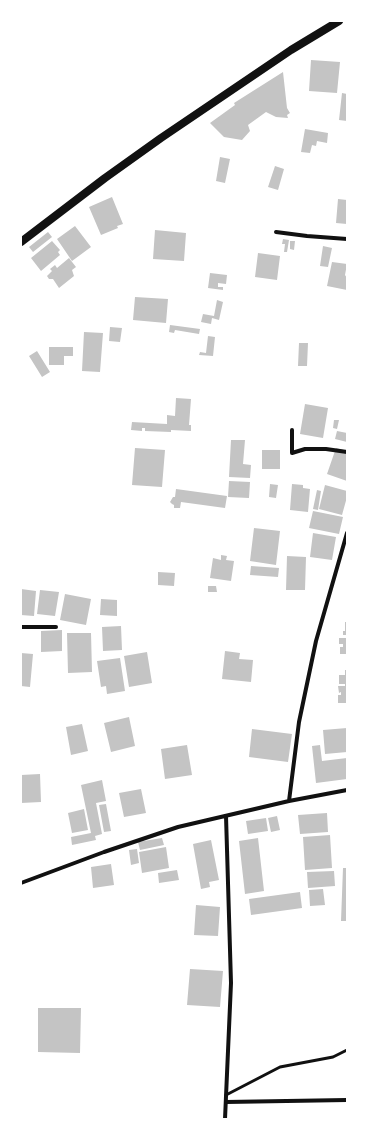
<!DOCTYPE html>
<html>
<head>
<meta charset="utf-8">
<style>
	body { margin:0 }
	#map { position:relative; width:368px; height:1140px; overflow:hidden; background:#fff; font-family:"Golos Text",sans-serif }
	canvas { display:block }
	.frame { position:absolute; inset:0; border:22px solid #fff; pointer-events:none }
</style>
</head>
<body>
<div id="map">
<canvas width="368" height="1140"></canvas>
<div class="frame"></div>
</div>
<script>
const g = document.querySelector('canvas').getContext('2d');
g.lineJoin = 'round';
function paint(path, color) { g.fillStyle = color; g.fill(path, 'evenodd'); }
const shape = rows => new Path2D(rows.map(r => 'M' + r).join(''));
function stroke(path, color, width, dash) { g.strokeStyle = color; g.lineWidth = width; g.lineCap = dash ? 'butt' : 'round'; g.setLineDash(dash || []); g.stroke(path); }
const building = shape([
	[311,60,340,62,337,93,309,91],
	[283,72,287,108,290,113,287,115,288,118,276,117,266,112,248,125,250,131,242,140,224,137,210,123,235,105,234,103],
	[342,93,347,94,347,121,339,120],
	[305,129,328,133,327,143,317,141,316,146,312,145,310,153,301,152],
	[220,157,230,159,225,183,216,181],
	[275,166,284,169,278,190,268,187],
	[112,197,123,224,117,226,118,228,101,235,89,207],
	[338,199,347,200,347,224,336,223],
	[75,226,91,247,72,261,57,239],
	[155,230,186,233,184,261,153,259],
	[48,232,52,237,33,252,29,247],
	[283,239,289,240,287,252,284,252,285,244,282,244],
	[52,241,60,250,58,252,60,255,41,271,31,258],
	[290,241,295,241,294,250,290,249],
	[323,246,332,248,328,267,320,266],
	[258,253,280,256,277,280,255,277],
	[69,258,76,267,72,270,74,276,59,288,53,279,49,279,47,276,52,271,50,269,55,265,57,268],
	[332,262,347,264,345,275,347,278,347,290,327,286],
	[210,273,227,275,226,284,218,283,218,287,223,287,223,290,208,288],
	[135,297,168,299,166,323,133,320],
	[217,300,223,302,219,320,212,318,211,324,201,322,203,314,214,316],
	[170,325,200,329,199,334,175,330,174,333,169,332],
	[110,327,122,328,120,342,109,341],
	[84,332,103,333,100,372,82,371],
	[208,336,215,337,213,356,199,355,200,352,206,353],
	[299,343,308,343,307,366,298,366],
	[49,347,73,347,73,356,64,356,64,365,49,365],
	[37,351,50,372,42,377,29,356],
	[176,398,191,399,189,425,191,425,191,431,171,430,171,432,145,431,145,428,142,428,142,431,131,430,132,422,167,424,167,415,175,416],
	[305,404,328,408,323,438,300,434],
	[334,420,339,420,337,429,333,428],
	[337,431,347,433,347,442,335,439],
	[231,440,245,440,243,464,251,465,250,478,229,477],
	[135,448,165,450,162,487,132,485],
	[336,448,347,451,347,481,327,474],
	[262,450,280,450,280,469,262,469],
	[229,481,250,482,249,498,228,497],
	[270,484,278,485,276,498,269,497],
	[292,484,303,485,303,488,310,489,308,512,290,510],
	[325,485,347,491,347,497,342,515,319,509],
	[176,489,227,496,225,508,181,502,180,508,174,508,174,505,172,504,170,502,173,497,175,497],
	[317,490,321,491,318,510,313,509],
	[313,511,343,517,339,534,309,528],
	[254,528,280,531,276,565,250,561],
	[313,533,336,537,332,560,310,557],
	[221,555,227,556,226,560,234,561,231,581,210,578,213,558,221,560],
	[287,556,306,557,305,590,286,590],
	[251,566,279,568,278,577,250,575],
	[158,572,175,573,174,586,158,585],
	[208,586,216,586,217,592,208,592],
	[21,589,36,591,34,616,21,615],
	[40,590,59,592,55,616,37,614],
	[65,594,91,599,86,625,60,620],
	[101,599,117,600,117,616,100,615],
	[345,622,347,622,347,654,340,654,340,647,343,647,343,644,339,644,339,638,346,638,346,635,343,635,343,631,345,631],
	[121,626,122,650,103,651,102,627],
	[62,630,62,651,41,652,41,631],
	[67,633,91,633,92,672,68,673],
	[225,651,240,653,239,659,253,660,251,682,222,679],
	[147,652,152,683,129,687,124,656],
	[21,653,33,654,30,687,21,686],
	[120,658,125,691,107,694,106,686,101,687,97,661],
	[345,670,347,670,347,707,346,707,346,703,338,703,338,695,341,695,341,692,339,693,338,686,345,686,345,684,339,684,339,675,345,675],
	[129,717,135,746,111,752,104,723],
	[82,724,88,751,71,755,66,727],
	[347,728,347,752,325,754,323,730],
	[252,729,292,734,288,762,249,757],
	[187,745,192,775,165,779,161,749],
	[320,745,322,761,347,758,347,779,316,783,312,746],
	[40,774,41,802,21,803,21,775],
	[102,780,106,801,96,803,102,834,95,836,96,840,72,845,71,837,91,833,81,785],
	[141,789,146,813,124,817,119,793],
	[106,804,111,831,104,832,99,805],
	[84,809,88,830,72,833,68,813],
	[327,813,328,832,300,834,298,815],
	[277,816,280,830,271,832,268,818],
	[266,818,268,831,248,834,246,821],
	[330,835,332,868,305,870,303,837],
	[162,838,164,845,140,850,138,842],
	[258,838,264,891,245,894,239,841],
	[211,840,219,880,209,882,210,887,201,889,193,844],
	[166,847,169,868,142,873,139,852],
	[137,849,139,863,131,865,129,850],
	[111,864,114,885,93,888,91,867],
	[343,868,347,868,347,921,341,921],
	[177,870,179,880,159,883,158,873],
	[334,871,335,886,308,888,307,872],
	[323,889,325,905,310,906,309,890],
	[300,892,302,908,251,915,249,899],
	[196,905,220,907,218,936,194,935],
	[190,969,223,971,220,1007,187,1005],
	[38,1008,81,1008,80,1053,38,1052]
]);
const service = shape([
	[226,1095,280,1067,333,1057,347,1050]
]);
const minor = shape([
	[276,232,307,236,347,239],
	[292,430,292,453,305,449,326,449,347,452],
	[21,627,56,627],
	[289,801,299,722,316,641,347,533],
	[21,883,104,852,178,827,289,801,347,790],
	[226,1102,347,1100],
	[225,1119,231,983,226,816]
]);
const secondary = shape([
	[21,242,105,178,161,138,291,50,339,21]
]);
paint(building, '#c4c4c4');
stroke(service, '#111', 3);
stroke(minor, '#111', 4);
stroke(secondary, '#111', 8);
</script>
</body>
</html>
